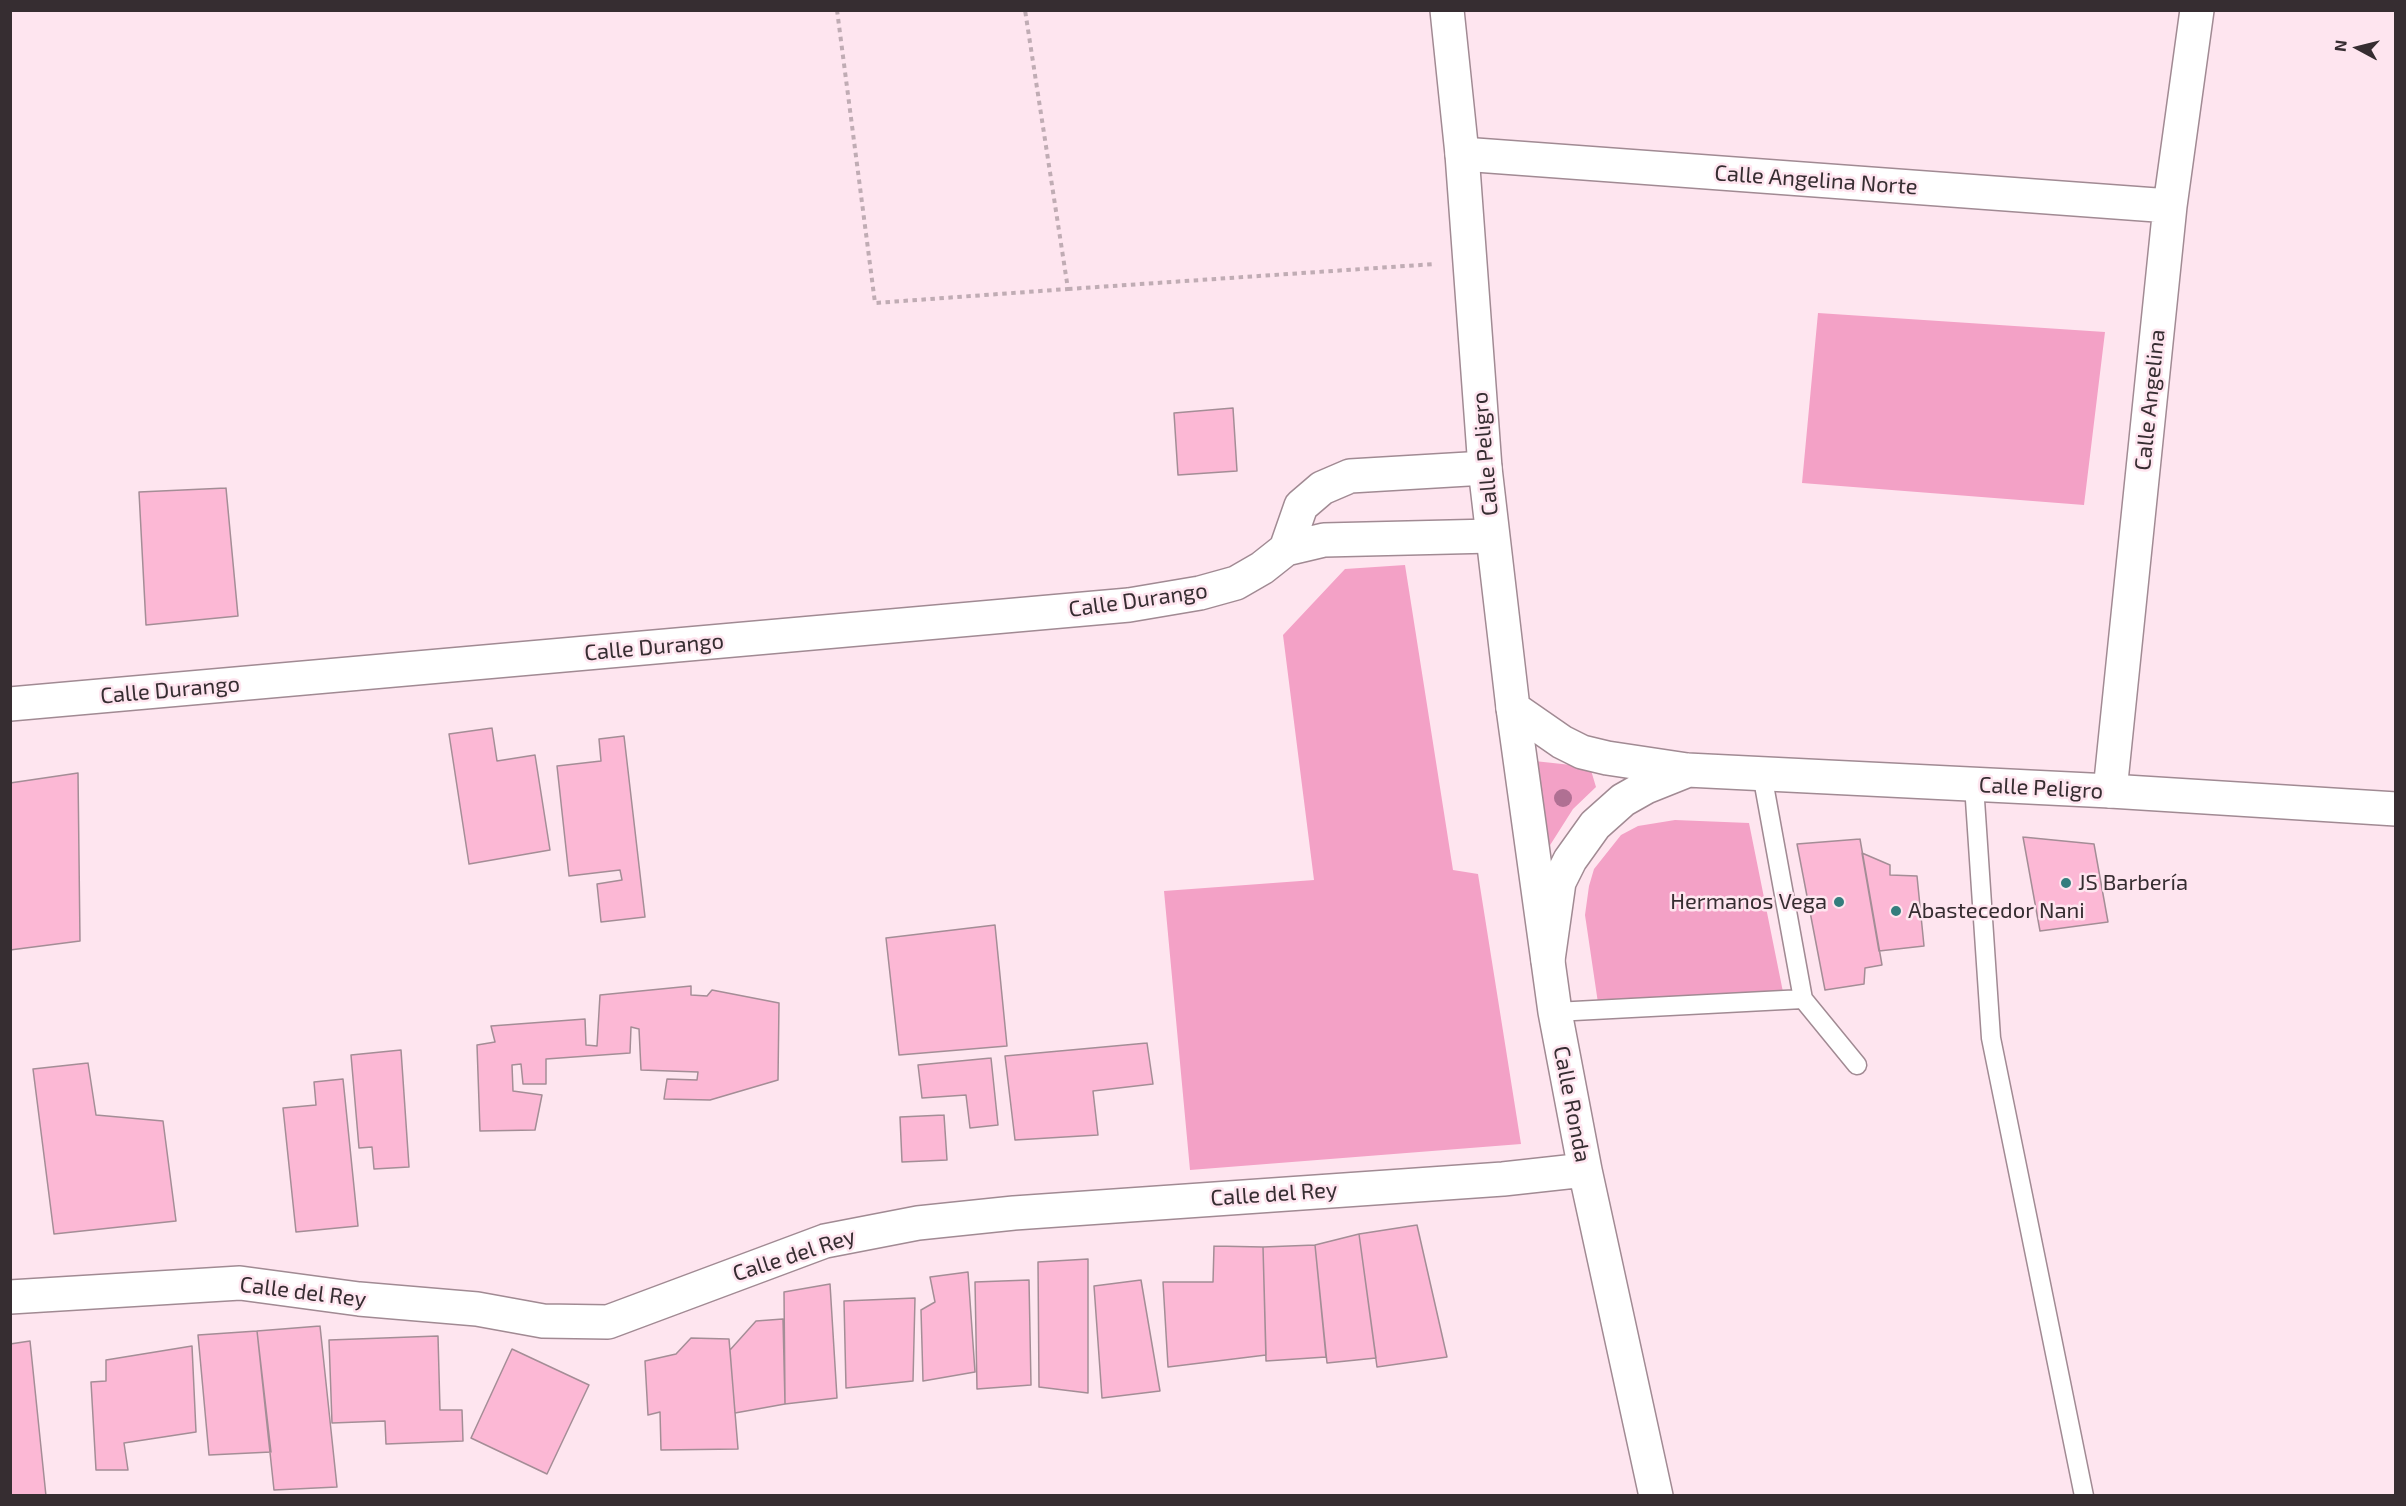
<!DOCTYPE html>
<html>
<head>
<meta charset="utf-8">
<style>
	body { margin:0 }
	#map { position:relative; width:2406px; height:1506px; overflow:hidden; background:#fee5ef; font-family:"Exo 2",sans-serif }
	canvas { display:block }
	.frame { position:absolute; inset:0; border:12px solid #362d31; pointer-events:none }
	.north { position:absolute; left:2328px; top:18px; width:60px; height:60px; -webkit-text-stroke:4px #fee5ef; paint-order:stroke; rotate:277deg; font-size:16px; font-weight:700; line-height:24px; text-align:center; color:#362d31 }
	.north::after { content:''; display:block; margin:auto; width:21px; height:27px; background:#362d31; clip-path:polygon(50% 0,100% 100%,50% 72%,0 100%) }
</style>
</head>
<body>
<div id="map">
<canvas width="2406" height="1506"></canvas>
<div class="frame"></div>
<div class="north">N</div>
</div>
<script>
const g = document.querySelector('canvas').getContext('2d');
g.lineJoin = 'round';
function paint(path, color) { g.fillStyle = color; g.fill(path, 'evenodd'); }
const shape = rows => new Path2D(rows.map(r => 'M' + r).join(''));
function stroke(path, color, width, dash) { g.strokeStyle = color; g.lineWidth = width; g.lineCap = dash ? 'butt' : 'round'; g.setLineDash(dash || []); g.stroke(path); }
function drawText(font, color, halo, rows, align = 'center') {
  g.font = font + ' "Exo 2",sans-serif'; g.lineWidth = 5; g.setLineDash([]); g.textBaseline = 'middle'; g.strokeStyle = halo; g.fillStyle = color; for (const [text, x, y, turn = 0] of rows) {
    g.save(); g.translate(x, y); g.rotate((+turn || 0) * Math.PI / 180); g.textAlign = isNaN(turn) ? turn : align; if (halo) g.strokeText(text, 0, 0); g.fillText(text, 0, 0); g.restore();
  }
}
const green = shape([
	[1818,313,2105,332,2084,505,1802,483],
	[1405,565,1453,870,1478,874,1521,1144,1190,1170,1164,891,1314,880,1283,635,1345,569],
	[1525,760,1590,767,1596,787,1573,809,1540,861],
	[1675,820,1749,823,1783,992,1598,1003,1585,915,1589,886,1594,869,1621,835,1638,826]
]);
const building = shape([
	[1233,408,1237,471,1178,475,1174,413,1233,408],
	[226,488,238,616,146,625,139,492,226,488],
	[492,728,497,761,535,755,550,850,469,864,449,734,492,728],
	[624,736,645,917,601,922,597,884,622,880,620,870,569,876,557,766,601,761,599,739,624,736],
	[78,773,80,941,10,950,10,783,78,773],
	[2023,837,2094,844,2108,922,2040,931,2023,837],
	[1860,839,1882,965,1865,968,1864,984,1825,990,1797,844,1860,839],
	[1862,853,1890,865,1890,875,1917,876,1924,946,1879,951,1862,853],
	[995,925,1007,1046,899,1055,886,938,995,925],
	[691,986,691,995,707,996,712,990,779,1003,778,1080,710,1100,664,1099,667,1079,697,1080,698,1072,641,1070,639,1029,631,1027,630,1053,546,1059,546,1084,523,1084,521,1064,512,1065,513,1091,542,1095,535,1130,480,1131,477,1045,495,1042,491,1026,585,1019,586,1045,597,1046,600,995,691,986],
	[1147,1043,1153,1084,1093,1091,1098,1135,1015,1140,1005,1056,1147,1043],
	[401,1050,409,1167,374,1169,372,1147,359,1148,351,1055,401,1050],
	[991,1058,998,1125,970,1128,966,1095,922,1098,918,1065,991,1058],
	[88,1063,96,1115,163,1121,176,1221,54,1234,33,1069,88,1063],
	[343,1079,358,1226,296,1232,283,1108,316,1105,314,1082,343,1079],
	[944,1115,947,1160,902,1162,900,1117,944,1115],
	[1417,1225,1447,1357,1377,1367,1359,1234,1417,1225],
	[1359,1234,1376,1358,1327,1363,1315,1245,1359,1234],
	[1315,1245,1326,1357,1266,1361,1263,1247,1315,1245],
	[1214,1246,1263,1247,1266,1355,1168,1367,1163,1282,1213,1282,1214,1246],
	[1088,1259,1088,1393,1039,1387,1038,1262,1088,1259],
	[968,1272,975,1372,923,1381,921,1310,935,1302,930,1277,968,1272],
	[1029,1280,1031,1385,977,1389,975,1282,1029,1280],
	[1141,1280,1160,1391,1102,1398,1094,1286,1141,1280],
	[830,1284,837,1398,785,1404,784,1292,830,1284],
	[915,1298,913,1381,846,1388,844,1301,915,1298],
	[783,1319,785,1404,735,1413,730,1350,756,1321,783,1319],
	[320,1326,337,1487,274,1490,257,1331,320,1326],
	[257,1331,271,1452,209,1455,198,1335,257,1331],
	[438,1336,440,1410,462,1410,463,1441,386,1444,385,1421,332,1423,329,1340,438,1336],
	[691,1338,729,1339,738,1449,661,1450,660,1412,648,1415,645,1361,676,1354,691,1338],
	[30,1341,46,1496,10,1496,10,1344,30,1341],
	[192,1346,196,1432,124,1443,128,1470,96,1470,91,1382,106,1381,106,1360,192,1346],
	[512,1349,589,1385,547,1474,471,1438,512,1349]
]);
const path = shape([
	[837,10,875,303,1068,289,1025,10],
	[1068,289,1435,264]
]);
const lane = shape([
	[1974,785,1991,1038,2084,1496],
	[1803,999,1857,1065],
	[1555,1012,1803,999,1762,774]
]);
const street = shape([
	[1462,154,2170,206],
	[1286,549,1301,506,1322,488,1350,476,1485,468],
	[10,704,1129,605,1200,593,1236,583,1262,568,1286,549,1324,540,1492,536],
	[1513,708,1555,1012,1585,1170,1656,1496],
	[2110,791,2170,206,2197,10],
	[10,1297,240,1283,359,1299,477,1309,543,1321,608,1322,825,1241,918,1223,1014,1213,1503,1179,1585,1170]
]);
const secondary = shape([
	[1447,10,1462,154,1485,468,1513,708,1562,742,1582,752,1607,758,1687,770,2110,791,2396,809],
	[1548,960,1559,882,1570,860,1595,825,1623,800,1646,787,1686,771]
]);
const trees = [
	[1563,798]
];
const markers = [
	[2066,883,6,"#347d7d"],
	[1839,902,6,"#347d7d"],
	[1896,911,6,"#347d7d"]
];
const streetNames = [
	["Calle Angelina Norte",1816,180,4],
	["Calle Angelina",2150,400,-84],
	["Calle Peligro",1485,454,-95],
	["Calle Durango",1138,600,-8],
	["Calle Durango",654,647,-5],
	["Calle Durango",170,690,-5],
	["Calle Peligro",2041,788,3],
	["Calle Ronda",1572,1104,79],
	["Calle del Rey",1274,1194,-4],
	["Calle del Rey",794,1255,-18],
	["Calle del Rey",303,1292,7]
];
const poiNames = [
	["JS Barbería",2078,883],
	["Hermanos Vega",1827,902,"right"],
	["Abastecedor Nani",1908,911]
];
paint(green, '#f3a1c6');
paint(building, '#fcb8d5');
stroke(building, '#a48d96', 1.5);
stroke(lane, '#a18a93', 21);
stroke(street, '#a18a93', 36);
stroke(secondary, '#a18a93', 36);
stroke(path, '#c0acb4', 4, [4.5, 4.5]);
stroke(lane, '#fff', 18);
stroke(street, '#fff', 33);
stroke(secondary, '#fff', 33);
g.fillStyle = '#b07093';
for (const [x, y] of trees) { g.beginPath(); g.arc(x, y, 9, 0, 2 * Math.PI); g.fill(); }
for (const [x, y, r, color] of markers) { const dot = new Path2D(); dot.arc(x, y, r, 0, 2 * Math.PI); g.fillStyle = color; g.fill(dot); stroke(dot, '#fee5ef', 2); }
drawText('22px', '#362d31', '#fee5ef', streetNames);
drawText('22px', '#362d31', '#fee5ef', poiNames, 'left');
</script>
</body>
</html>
